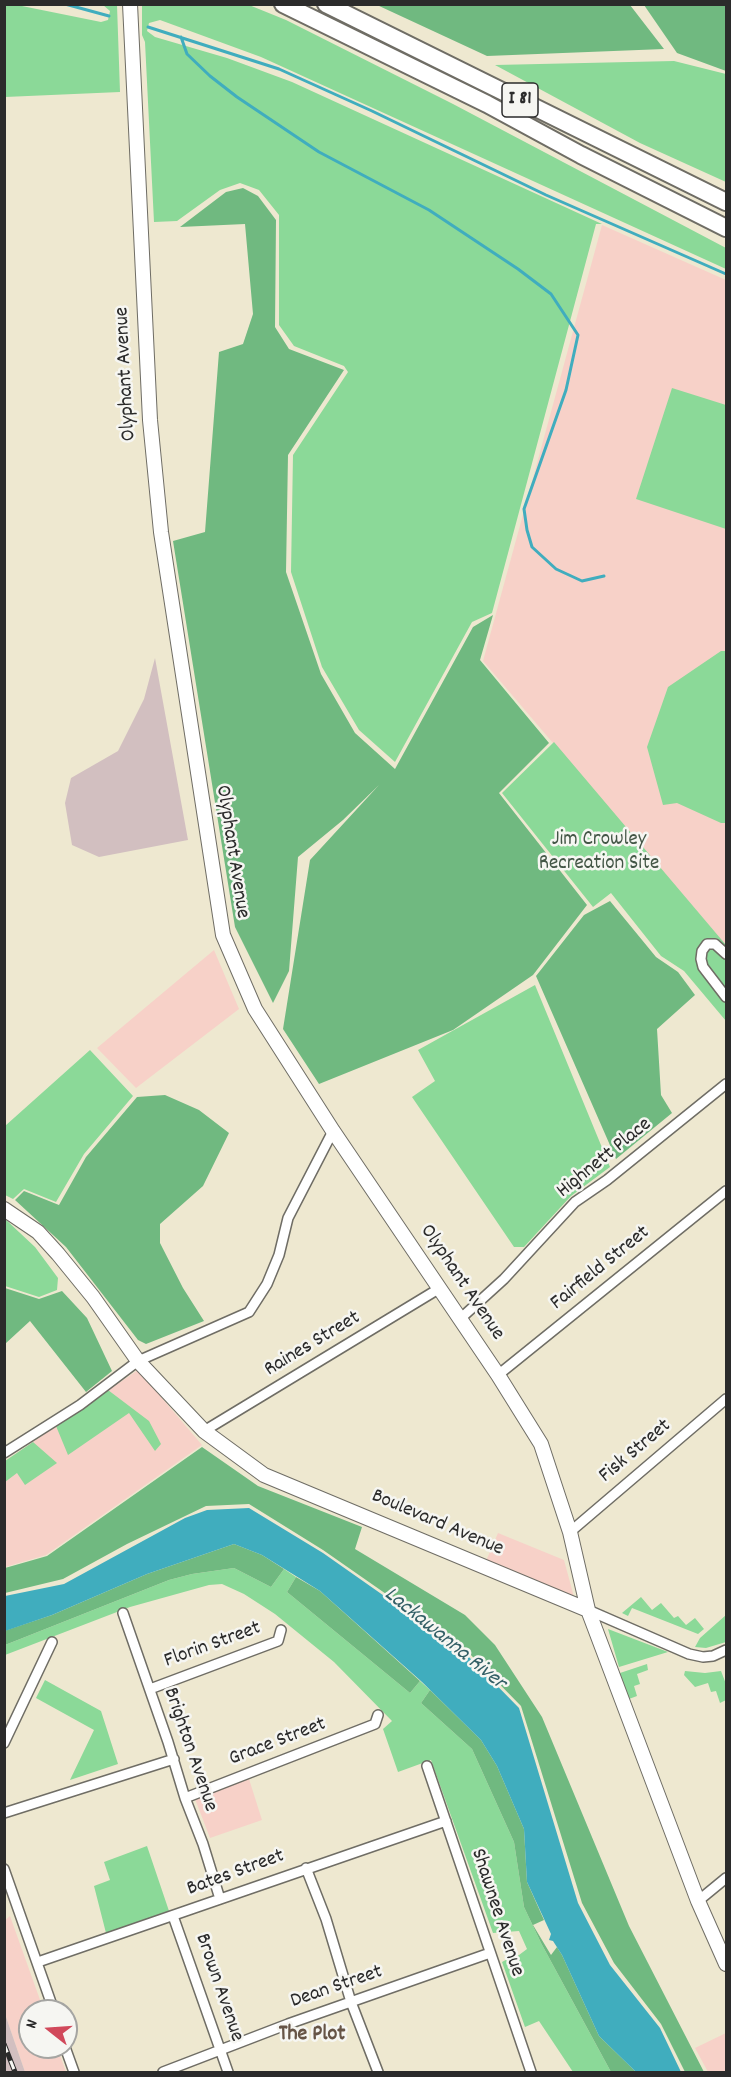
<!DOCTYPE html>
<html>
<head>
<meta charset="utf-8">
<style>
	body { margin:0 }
	#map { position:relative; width:731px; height:2077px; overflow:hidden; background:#eee8d0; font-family:Dekko,sans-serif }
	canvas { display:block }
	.frame { position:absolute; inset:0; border:6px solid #2b2b2b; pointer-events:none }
	.north { position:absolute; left:18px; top:1999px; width:60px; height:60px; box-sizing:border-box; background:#f6f6f2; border:2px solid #a5a5a2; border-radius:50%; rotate:287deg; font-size:16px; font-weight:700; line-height:24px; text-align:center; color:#2b2b2b }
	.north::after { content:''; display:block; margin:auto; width:21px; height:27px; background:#d1495b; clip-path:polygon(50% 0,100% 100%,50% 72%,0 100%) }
</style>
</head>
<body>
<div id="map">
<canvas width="731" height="2077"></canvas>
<div class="frame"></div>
<div class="north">N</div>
</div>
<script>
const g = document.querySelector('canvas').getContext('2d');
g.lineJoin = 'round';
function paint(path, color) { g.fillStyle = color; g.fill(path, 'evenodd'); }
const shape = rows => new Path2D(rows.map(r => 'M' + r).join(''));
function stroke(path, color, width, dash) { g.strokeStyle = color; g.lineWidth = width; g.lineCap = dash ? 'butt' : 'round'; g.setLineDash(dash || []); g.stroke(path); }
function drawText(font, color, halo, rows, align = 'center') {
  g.font = font + ' Dekko,sans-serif'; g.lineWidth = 5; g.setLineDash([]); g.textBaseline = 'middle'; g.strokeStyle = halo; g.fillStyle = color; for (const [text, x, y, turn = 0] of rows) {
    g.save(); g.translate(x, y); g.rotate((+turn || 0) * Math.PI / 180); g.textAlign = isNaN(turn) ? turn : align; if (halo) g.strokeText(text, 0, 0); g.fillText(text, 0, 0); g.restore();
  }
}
const built = shape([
	[602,225,726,280,726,946,483,661],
	[214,950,239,1009,136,1088,97,1048],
	[138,1370,202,1445,46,1555,5,1567,5,1461],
	[498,1533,564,1560,574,1597,486,1561],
	[249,1779,262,1820,210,1838,195,1799],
	[10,1916,44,2011,30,2011,30,2047,57,2047,66,2072,25,2072,5,2014,4,1921],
	[726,2033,726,2072,708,2072,695,2048]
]);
const industrial = shape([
	[155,658,188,840,99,857,72,845,65,803,71,778,118,751,144,699],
	[4,2014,5,2014,25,2072,5,2072]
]);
const green = shape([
	[4,5,17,5,101,22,108,20,110,11,103,5,117,5,120,92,5,97],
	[142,5,249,5,286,20,453,104,726,248,726,269,261,57,160,20,149,23,147,31,155,37,227,58,292,82,602,224,596,224,492,613,472,622,395,762,359,730,322,667,291,572,293,455,348,372,344,366,294,346,279,325,279,215,259,190,240,183,220,190,177,221,154,222,145,42,142,35],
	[674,61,726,74,726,182,640,143,495,65],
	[672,388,726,405,726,529,636,499],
	[721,651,726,651,726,823,721,823,677,803,663,805,647,747,668,687],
	[554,742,726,945,726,1021,684,971,661,956,611,893,593,907,502,793],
	[535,985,610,1167,571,1196,524,1247,514,1247,412,1097,435,1081,418,1050],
	[90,1050,133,1096,84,1154,56,1202,24,1189,13,1199,5,1195,5,1126],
	[4,1218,35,1247,58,1278,57,1290,39,1297,5,1286],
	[108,1390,149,1421,161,1444,155,1451,129,1413,68,1455,56,1426],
	[33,1442,57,1463,25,1485,17,1473,5,1482,5,1461],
	[234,1568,271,1587,284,1569,296,1577,287,1592,410,1693,420,1681,430,1690,421,1703,472,1749,514,1842,524,1907,541,1943,611,2072,573,2072,539,2021,525,2027,502,1962,513,1956,515,1958,527,1949,519,1931,493,1933,431,1760,398,1772,383,1729,392,1721,334,1662,275,1614,244,1594,222,1584,209,1585,130,1607,5,1655,5,1645,169,1580,192,1574],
	[641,1597,652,1610,661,1603,674,1618,678,1616,686,1625,695,1618,704,1629,698,1634,632,1608,628,1616,622,1613],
	[726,1615,726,1642,706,1648,695,1647,700,1638],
	[608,1629,668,1652,619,1667],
	[647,1664,648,1670,637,1674,640,1684,634,1686,637,1696,629,1699,620,1673],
	[685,1671,705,1673,721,1671,726,1684,726,1700,720,1703,716,1691,711,1692,708,1683,695,1687,684,1675],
	[45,1680,101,1711,118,1764,70,1780,94,1730,36,1698],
	[147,1846,169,1911,106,1933,94,1886,110,1880,104,1862]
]);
const forest = shape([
	[377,5,630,5,664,49,487,56],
	[644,5,726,5,726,71,677,53],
	[243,188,258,196,276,220,275,327,289,349,344,370,288,455,286,572,321,674,355,733,395,769,473,627,493,615,480,660,549,743,499,793,587,905,533,975,453,1030,319,1084,283,1029,310,860,379,785,343,820,298,857,289,971,273,1003,235,927,173,541,205,532,219,352,243,344,253,314,245,224,180,227,226,192],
	[610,901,656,957,678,972,695,995,657,1029,661,1095,672,1113,616,1159,536,976,584,915],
	[165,1095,199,1110,229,1133,203,1186,160,1224,160,1243,183,1288,204,1321,146,1344,138,1340,66,1247,15,1200,24,1191,59,1205,86,1157,137,1097],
	[5,1288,39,1299,62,1291,87,1318,112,1371,86,1392,30,1321,5,1344],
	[202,1447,258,1486,362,1527,355,1549,465,1615,495,1645,542,1717,629,1926,704,2072,685,2072,661,2024,614,1963,582,1903,521,1706,465,1649,323,1550,249,1504,206,1506,127,1544,63,1579,5,1593,5,1568,47,1556],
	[234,1544,262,1555,284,1569,271,1587,234,1568,192,1574,169,1580,5,1645,4,1631,52,1615,147,1574],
	[296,1577,320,1591,420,1681,410,1693,287,1592],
	[430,1690,481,1740,497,1766,524,1829,527,1882,544,1920,533,1925,551,1955,557,1947,562,1955,599,2036,636,2072,611,2072,541,1943,524,1907,514,1842,472,1749,421,1703]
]);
const water = shape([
	[249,1508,323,1553,464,1652,519,1708,578,1903,610,1965,660,2028,681,2072,636,2072,599,2036,562,1955,553,1941,549,1940,551,1934,527,1882,524,1829,497,1766,481,1740,422,1682,320,1591,262,1555,234,1544,147,1574,52,1615,5,1631,5,1596,64,1584,185,1518,207,1510]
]);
const stream = shape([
	[65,4,109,16],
	[148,27,279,69,372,111,546,195,726,274],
	[181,37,187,54,210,76,237,97,319,152,429,210,518,269,551,294,578,335,566,390,524,509,527,530,532,547,556,569,582,581,604,576]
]);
const street = shape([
	[726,954,715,944,707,944,702,951,701,959,703,967,726,997],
	[460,1319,504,1279,575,1202,607,1180,726,1084],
	[498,1375,726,1191],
	[204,1431,440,1288],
	[4,1453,80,1405,138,1361,249,1312,267,1284,279,1255,288,1218,333,1131],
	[570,1532,726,1399],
	[588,1610,689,1654,703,1657,713,1656,726,1650],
	[123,1613,168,1742,185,1798,203,1844,220,1899],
	[150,1689,278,1641,281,1630],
	[4,1743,52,1642],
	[427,1766,531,2072],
	[185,1798,375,1724,378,1715],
	[4,1813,174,1759],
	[306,1868,326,1919,351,2002,378,2072],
	[4,1869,54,2011],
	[698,1901,726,1878],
	[173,1916,228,2072],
	[38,1962,446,1821],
	[65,2047,74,2072],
	[163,2072,288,2024,490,1953]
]);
const secondary = shape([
	[130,4,150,420,161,532,223,935,255,1009,333,1131,498,1375,541,1444,570,1532,588,1610,698,1901,726,1964],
	[4,1209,38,1232,58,1254,93,1297,138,1361,204,1431,264,1475,588,1610]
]);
const highway = shape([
	[283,4,487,104,581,155,726,228],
	[326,4,726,202]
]);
const rail = shape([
	[4,2044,15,2072]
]);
const shields = [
	[520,100,36]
];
const shieldNames = [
	["I 81",520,100]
];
const streetNames = [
	["Olyphant Avenue",127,374,-93],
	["Olyphant Avenue",231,852,81],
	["Highnett Place",605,1159,-39],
	["Fairfield Street",601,1269,-39],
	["Olyphant Avenue",461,1283,56],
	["Raines Street",313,1345,-31],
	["Fisk Street",636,1452,-40],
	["Boulevard Avenue",437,1524,23],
	["Florin Street",213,1646,-20],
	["Grace Street",278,1743,-21],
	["Brighton Avenue",189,1750,71],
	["Bates Street",236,1874,-20],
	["Shawnee Avenue",496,1913,72],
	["Brown Avenue",218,1988,71],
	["Dean Street",337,1988,-19]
];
const parkNames = [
	["Jim Crowley",599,841],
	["Recreation Site",599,865]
];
const waterNames = [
	["Lackawanna River",444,1640,39]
];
const neighbourhoodNames = [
	["The Plot",312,2036]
];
paint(built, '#f7d1c8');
paint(industrial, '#d2bfc0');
paint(green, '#8bd998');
paint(forest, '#70b980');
paint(water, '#40adbe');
stroke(stream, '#40adbe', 3);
stroke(street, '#6f6d65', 12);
stroke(secondary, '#6f6d65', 16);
stroke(highway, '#6f6d65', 20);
stroke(street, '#fff', 9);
stroke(secondary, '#fff', 14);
stroke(highway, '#fff', 16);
stroke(rail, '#2b2b2b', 5);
stroke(rail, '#f6f6f2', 3, [9]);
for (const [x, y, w] of shields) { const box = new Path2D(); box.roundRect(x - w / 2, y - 17, w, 34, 4.5); g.fillStyle = '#f6f6f2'; g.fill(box); stroke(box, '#2b2b2b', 1.5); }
drawText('bold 20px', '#2b2b2b', null, shieldNames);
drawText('21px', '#2b2b2b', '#f6f6f2', streetNames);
drawText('21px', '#435646', '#f6f6f2', parkNames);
drawText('italic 22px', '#335f66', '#f6f6f2', waterNames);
drawText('bold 22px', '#665446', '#f6f6f2', neighbourhoodNames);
</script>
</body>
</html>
